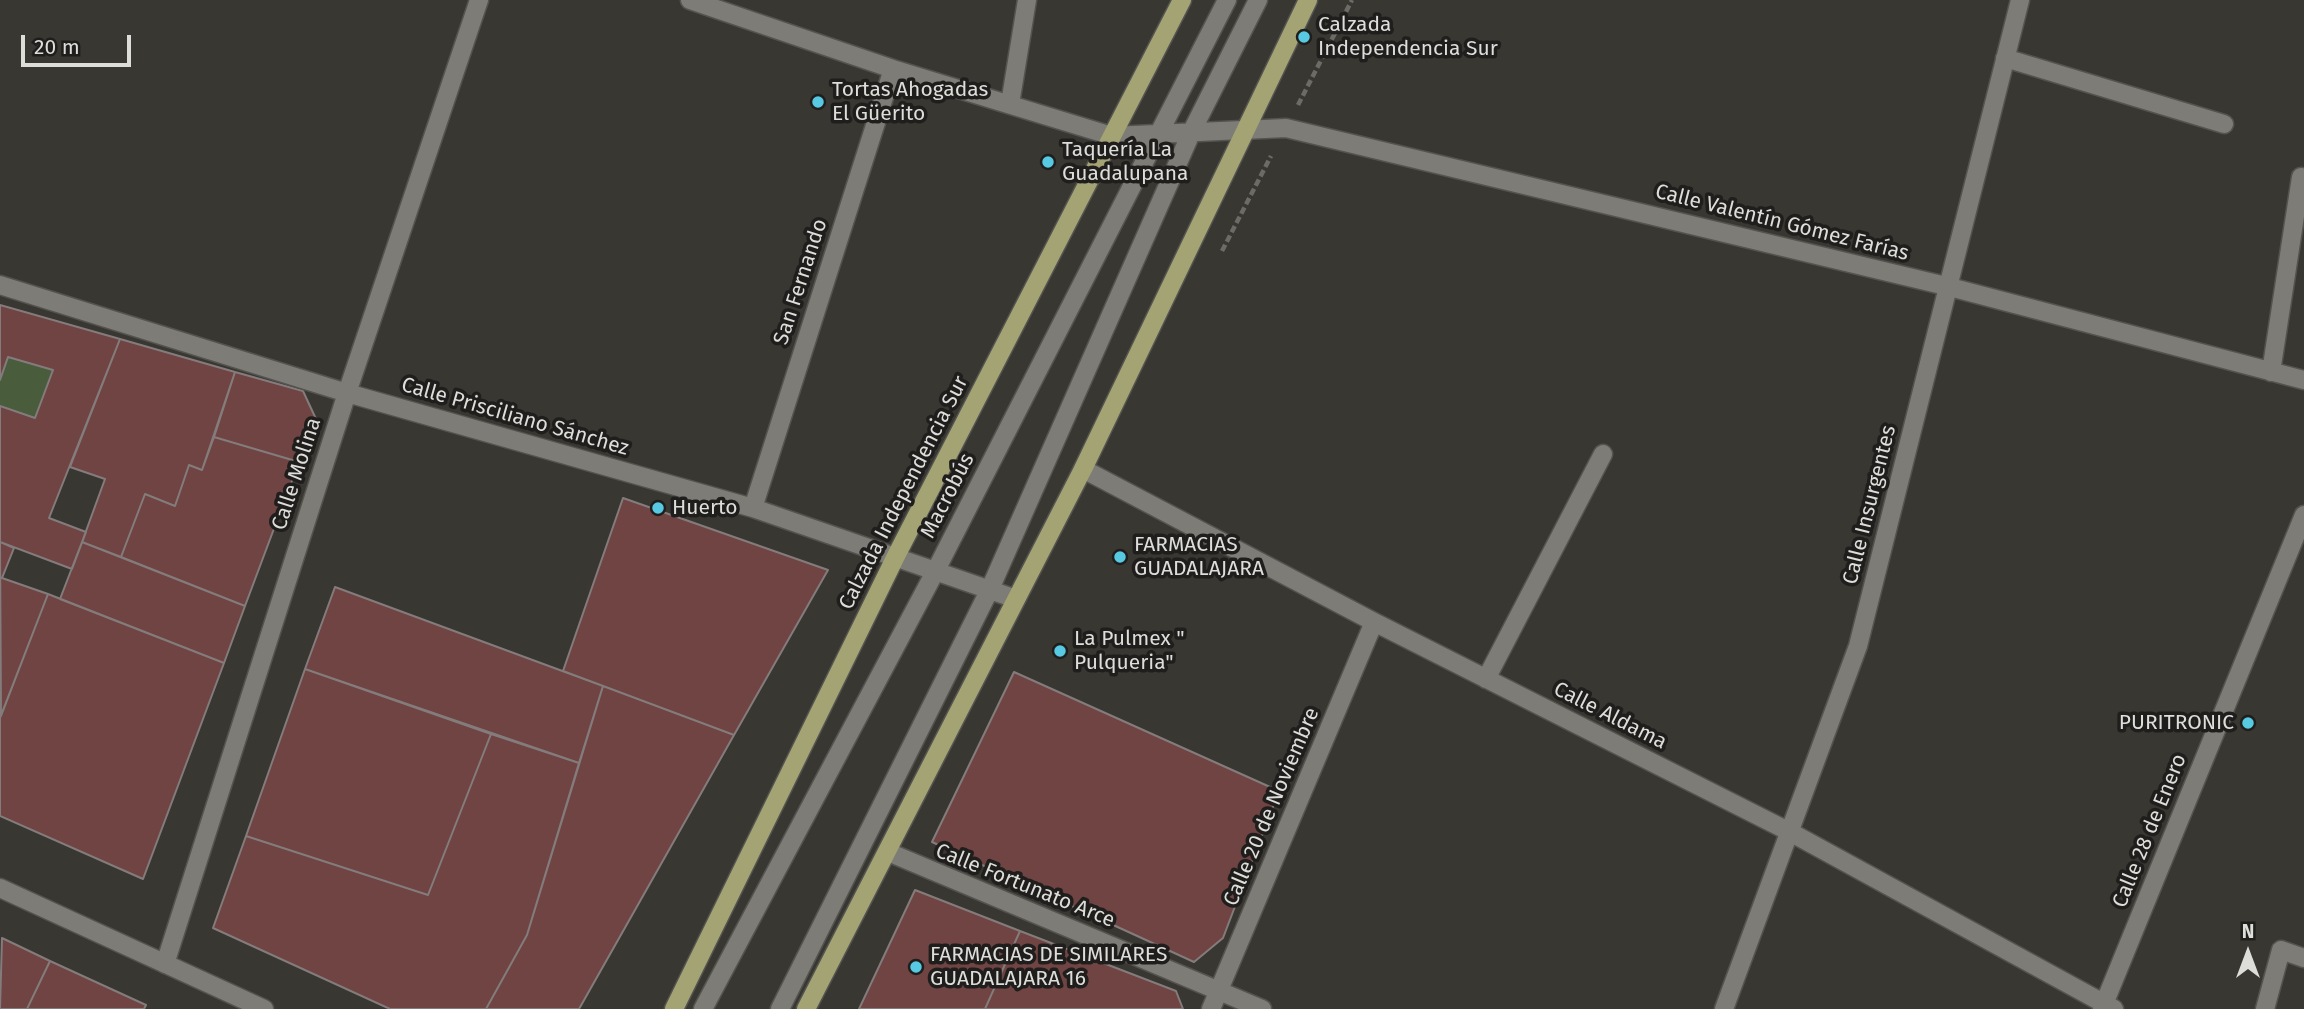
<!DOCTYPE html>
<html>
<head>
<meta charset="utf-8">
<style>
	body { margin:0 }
	#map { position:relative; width:2304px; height:1009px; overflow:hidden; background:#383732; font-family:"Fira Sans",sans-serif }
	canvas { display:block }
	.north { position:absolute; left:2213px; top:918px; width:70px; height:70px; -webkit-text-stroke:5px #1f1e1c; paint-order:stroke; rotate:0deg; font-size:19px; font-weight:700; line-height:28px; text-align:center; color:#ddddda }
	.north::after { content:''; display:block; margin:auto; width:24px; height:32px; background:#ddddda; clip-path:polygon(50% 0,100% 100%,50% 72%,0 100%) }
	.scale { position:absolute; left:21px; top:35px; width:110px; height:32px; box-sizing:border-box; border:4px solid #ddddda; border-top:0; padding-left:9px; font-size:21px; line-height:24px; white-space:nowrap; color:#ddddda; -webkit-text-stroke:5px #1f1e1c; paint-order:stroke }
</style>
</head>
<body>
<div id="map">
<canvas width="2304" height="1009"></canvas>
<div class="north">N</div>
<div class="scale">20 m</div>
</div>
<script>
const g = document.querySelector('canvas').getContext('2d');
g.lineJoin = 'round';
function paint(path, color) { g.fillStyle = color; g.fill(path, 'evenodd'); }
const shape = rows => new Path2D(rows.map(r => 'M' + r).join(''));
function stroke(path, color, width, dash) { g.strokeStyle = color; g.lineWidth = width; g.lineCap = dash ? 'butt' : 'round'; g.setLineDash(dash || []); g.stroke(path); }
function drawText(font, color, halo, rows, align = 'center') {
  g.font = font + ' "Fira Sans",sans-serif'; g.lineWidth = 7; g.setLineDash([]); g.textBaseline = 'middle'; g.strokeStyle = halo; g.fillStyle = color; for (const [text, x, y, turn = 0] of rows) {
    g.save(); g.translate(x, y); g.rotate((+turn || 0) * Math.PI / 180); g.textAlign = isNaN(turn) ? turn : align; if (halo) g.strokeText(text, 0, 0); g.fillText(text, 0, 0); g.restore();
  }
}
const green = shape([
	[8,357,53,370,35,418,0,406,0,380]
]);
const building = shape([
	[0,305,120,339,49,518,86,532,72,569,0,542,0,406,35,418,53,370,8,357,0,380,0,305],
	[120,339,235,372,202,470,189,465,175,506,145,494,121,557,82,542,105,479,70,467,120,339],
	[235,372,303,391,316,419,299,462,214,437,235,372],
	[214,437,299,462,245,606,121,557,145,494,175,506,189,465,202,470,214,437],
	[623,498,828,570,734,735,563,671,623,498],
	[0,542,14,548,2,578,48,594,1,716,0,542],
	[82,542,245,606,224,663,60,599,82,542],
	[335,587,603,686,579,763,305,669,335,587],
	[48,594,224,663,143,879,0,816,0,718,48,594],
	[305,669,491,734,428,895,246,836,305,669],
	[1014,672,1279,791,1223,938,1194,962,932,842,1014,672],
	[603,686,734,735,579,1009,486,1009,527,935,603,686],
	[491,734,579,763,527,935,486,1009,390,1009,213,928,246,836,428,895,491,734],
	[915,890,1020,931,985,1009,859,1009,915,890],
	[1020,931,1176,991,1183,1009,985,1009,1020,931],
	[2,938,50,961,27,1009,0,1009,2,938],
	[50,961,146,1005,144,1009,27,1009,50,961]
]);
const path = shape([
	[1298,105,1352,0],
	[1222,251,1271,156]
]);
const minor = shape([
	[690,0,893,69,1112,136,1286,128,1946,286,2304,380],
	[2005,58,2224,124],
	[1010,104,1027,0],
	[0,285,347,393,753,508,1016,599],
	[2271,372,2301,177],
	[1083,469,1374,622,1790,832,2114,1009],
	[753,508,893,69],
	[1486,679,1603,454],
	[888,852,1262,1009],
	[0,888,264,1009],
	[165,964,347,393,479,0],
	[703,1009,936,570,1227,0],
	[780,1009,990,589,1192,131,1258,0],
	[1211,1009,1374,622],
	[1724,1009,1858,646,2020,0],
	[2102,1009,2304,515],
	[2265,1009,2281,950,2304,958]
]);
const major = shape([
	[674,1009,896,556,1182,0],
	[806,1009,1083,469,1308,0]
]);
const markers = [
	[1304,37,7,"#57c9e2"],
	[818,102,7,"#57c9e2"],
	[1048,162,7,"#57c9e2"],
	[658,508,7,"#57c9e2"],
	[1120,557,7,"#57c9e2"],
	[1060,651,7,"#57c9e2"],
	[2248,723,7,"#57c9e2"],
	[916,967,7,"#57c9e2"]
];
const poiNames = [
	["Calzada",1318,25],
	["Independencia Sur",1318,49],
	["Tortas Ahogadas",832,90],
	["El Güerito",832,114],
	["Taquería La",1062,150],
	["Guadalupana",1062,174],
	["Huerto",672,508],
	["FARMACIAS",1134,545],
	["GUADALAJARA",1134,569],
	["La Pulmex \"",1074,639],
	["Pulqueria\"",1074,663],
	["PURITRONIC",2234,723,"right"],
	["FARMACIAS DE SIMILARES",930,955],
	["GUADALAJARA 16",930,979]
];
const streetNames = [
	["Calle Valentín Gómez Farías",1782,223,14],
	["San Fernando",801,282,-72],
	["Calle Prisciliano Sánchez",515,417,16],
	["Calle Molina",297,474,-72],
	["Calzada Independencia Sur",904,493,-63],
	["Macrobús",948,496,-63],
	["Calle Insurgentes",1870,505,-76],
	["Calle Aldama",1610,716,27],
	["Calle 20 de Noviembre",1272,807,-67],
	["Calle 28 de Enero",2150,831,-68],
	["Calle Fortunato Arce",1025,886,22]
];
paint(green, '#495d3c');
paint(building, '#6f4443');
stroke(building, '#847c7c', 2);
stroke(minor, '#54534f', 21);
stroke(major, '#54534f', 21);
stroke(path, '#6c6b66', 4.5, [7, 3.5]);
stroke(minor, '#7d7c76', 18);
stroke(major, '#a3a374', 18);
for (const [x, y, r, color] of markers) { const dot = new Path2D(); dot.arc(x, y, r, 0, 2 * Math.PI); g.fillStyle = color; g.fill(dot); stroke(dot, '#1f1e1c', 2.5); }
drawText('21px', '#ddddda', '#1f1e1c', poiNames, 'left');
drawText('21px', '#ddddda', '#1f1e1c', streetNames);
</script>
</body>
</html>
